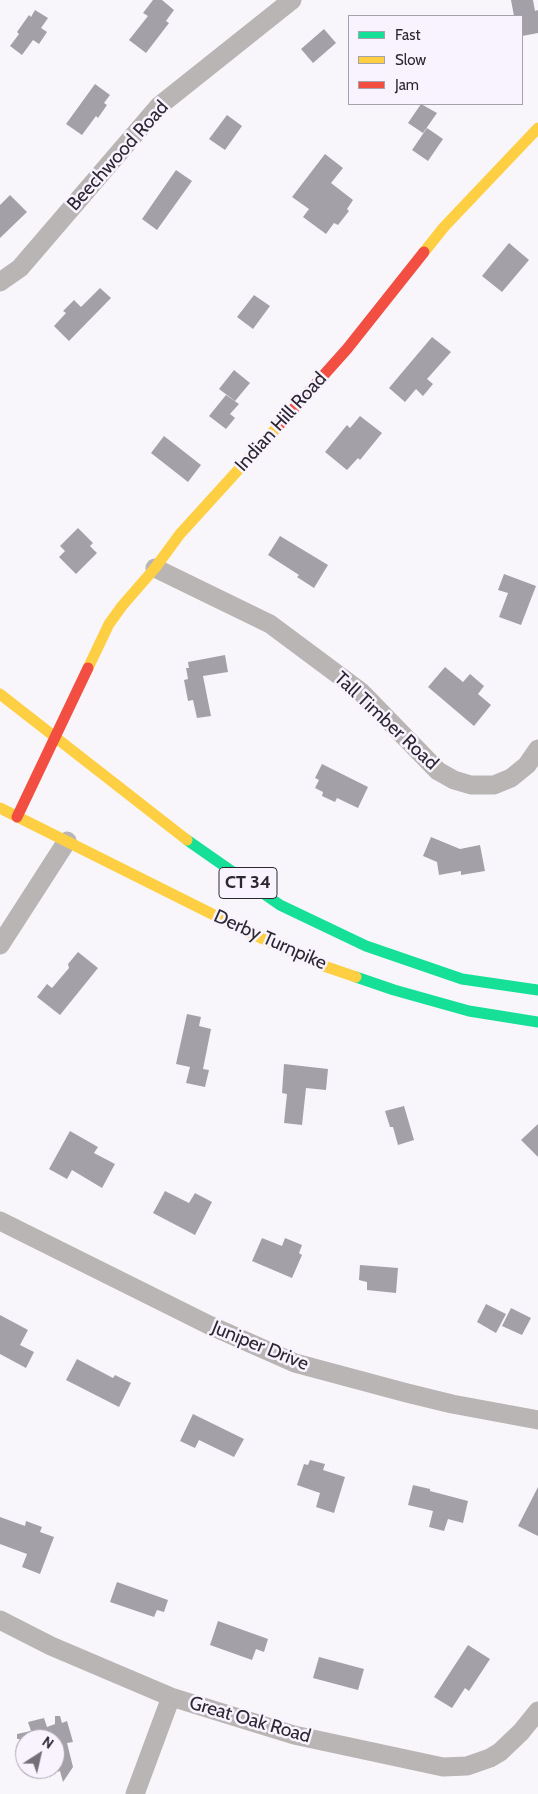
<!DOCTYPE html>
<html>
<head>
<meta charset="utf-8">
<style>
	body { margin:0 }
	#map { position:relative; width:538px; height:1794px; overflow:hidden; background:#f8f6fb; font-family:Cabin,sans-serif }
	canvas { display:block }
	.legend { position:absolute; left:348px; top:15px; width:175px; height:90px; box-sizing:border-box; background:#f8f3fe; border:1px solid #a6a2ac; margin:0; padding:6px 9px; list-style:none; font-size:15px; color:#2c2832 }
	.legend li { display:flex; align-items:center; gap:10px; height:25px }
	.legend b { width:25px; border:1px solid #a6a2ac }
	.north { position:absolute; left:15px; top:1729px; width:50px; height:50px; box-sizing:border-box; background:#f8f3fe; border:1px solid #a6a2ac; border-radius:50%; rotate:35deg; font-size:14px; font-weight:700; line-height:20px; text-align:center; color:#2c2832 }
	.north::after { content:''; display:block; margin:auto; width:18px; height:22px; background:#737078; clip-path:polygon(50% 0,100% 100%,50% 72%,0 100%) }
</style>
</head>
<body>
<div id="map">
<canvas width="538" height="1794"></canvas>
<ul class="legend">
<li><b style="height:6px;background:#16e098"></b>Fast</li>
<li><b style="height:6px;background:#ffcf43"></b>Slow</li>
<li><b style="height:6px;background:#f24e42"></b>Jam</li>
</ul>
<div class="north">N</div>
</div>
<script>
const g = document.querySelector('canvas').getContext('2d');
g.lineJoin = 'round';
function paint(path, color) { g.fillStyle = color; g.fill(path, 'evenodd'); }
const shape = rows => new Path2D(rows.map(r => 'M' + r).join(''));
function stroke(path, color, width, dash) { g.strokeStyle = color; g.lineWidth = width; g.lineCap = dash ? 'butt' : 'round'; g.setLineDash(dash || []); g.stroke(path); }
function drawText(font, color, halo, rows, align = 'center') {
  g.font = font + ' Cabin,sans-serif'; g.lineWidth = 5; g.setLineDash([]); g.textBaseline = 'middle'; g.strokeStyle = halo; g.fillStyle = color; for (const [text, x, y, turn = 0] of rows) {
    g.save(); g.translate(x, y); g.rotate((+turn || 0) * Math.PI / 180); g.textAlign = isNaN(turn) ? turn : align; if (halo) g.strokeText(text, 0, 0); g.fillText(text, 0, 0); g.restore();
  }
}
const building = shape([
	[153,0,162,0,174,10,166,21,169,23,146,53,129,40,148,16,143,13],
	[511,0,533,0,535,11,538,10,538,33,522,36,522,16,514,16],
	[35,10,48,18,41,28,47,32,39,44,33,40,22,55,10,46,19,34,17,32,29,15,31,17],
	[324,29,336,43,313,63,301,49],
	[95,84,110,95,104,103,107,105,98,118,96,116,82,135,66,124],
	[421,104,437,113,423,133,408,123],
	[227,115,242,126,225,150,209,139],
	[427,128,443,139,428,161,412,150],
	[325,154,343,168,331,183,353,200,347,209,349,211,338,225,334,223,326,234,303,217,309,209,292,197],
	[176,170,192,181,157,230,142,219],
	[10,195,27,212,0,238,0,205],
	[509,243,529,260,502,292,482,276],
	[100,288,111,298,69,341,54,326,66,313,63,311,74,300,81,307],
	[254,295,270,306,253,329,237,317],
	[432,337,451,352,427,379,433,384,423,396,416,389,405,402,389,388],
	[234,370,250,383,235,401,219,389],
	[226,395,239,404,230,414,235,418,226,429,209,416],
	[360,416,382,433,360,460,358,458,347,470,325,452,347,425,350,428],
	[164,436,201,465,188,482,151,453],
	[78,528,93,543,90,546,97,553,76,574,59,557,65,551,60,546],
	[280,536,328,565,314,588,297,577,299,575,268,555],
	[504,574,536,586,521,625,499,617,508,593,498,590],
	[225,655,228,672,203,676,211,716,197,718,193,700,188,701,184,680,188,679,186,668,189,668,188,662],
	[445,667,463,682,470,674,484,686,478,694,491,705,474,726,428,687],
	[322,764,368,787,358,808,337,798,335,802,322,796,323,792,315,788,319,780,315,778],
	[431,837,460,849,480,845,485,871,461,875,461,871,439,875,437,862,423,856],
	[78,952,98,968,60,1015,37,997,47,984,52,988,69,968,68,964],
	[187,1014,201,1017,199,1026,211,1029,203,1069,209,1070,205,1087,186,1083,190,1067,176,1064],
	[284,1064,328,1069,326,1090,306,1088,302,1125,284,1123,287,1094,282,1093],
	[404,1106,414,1140,398,1145,393,1127,390,1127,385,1111],
	[538,1124,538,1157,521,1140],
	[70,1131,98,1147,94,1153,115,1164,102,1188,72,1170,67,1179,49,1169],
	[165,1191,189,1203,195,1193,212,1202,195,1235,153,1213],
	[262,1238,282,1246,285,1238,302,1245,299,1253,302,1255,292,1278,252,1261],
	[360,1265,398,1268,396,1293,367,1290,367,1282,359,1280],
	[486,1304,506,1314,496,1333,477,1322],
	[511,1308,531,1318,522,1335,502,1326],
	[0,1315,28,1330,20,1345,34,1352,26,1368,0,1354],
	[77,1359,113,1378,115,1375,131,1383,119,1407,66,1380],
	[193,1414,244,1439,234,1457,199,1440,195,1448,180,1441],
	[310,1460,325,1464,323,1470,345,1477,334,1513,316,1507,320,1493,297,1485,304,1464,308,1465],
	[413,1485,430,1489,430,1491,468,1501,463,1523,448,1519,444,1531,429,1527,433,1511,408,1505],
	[538,1487,538,1536,518,1526],
	[0,1517,25,1526,26,1521,42,1527,40,1532,54,1537,40,1574,22,1567,27,1554,0,1544],
	[117,1582,168,1600,164,1612,157,1610,154,1617,110,1602],
	[218,1621,268,1639,264,1652,256,1649,252,1660,210,1645],
	[468,1645,490,1659,469,1691,465,1688,452,1708,434,1697],
	[319,1657,364,1669,358,1690,313,1678],
	[55,1716,60,1716,62,1723,67,1721,73,1742,67,1743,73,1767,63,1782,60,1771,55,1772,55,1739,17,1739,17,1734,31,1731,28,1722,44,1718,47,1727,55,1724]
]);
const street = shape([
	[0,282,20,268,159,106,292,0],
	[155,568,270,624,360,691,438,771,454,780,471,785,494,785,511,778,527,765,538,749],
	[0,945,67,841],
	[0,1221,209,1325,295,1363,407,1393,452,1404,538,1420],
	[0,1620,51,1646,171,1697,294,1735,443,1767,467,1766,490,1758,500,1752,521,1732,538,1711],
	[135,1794,171,1697]
]);
const fast = shape([
	[187,840,280,905,366,946,462,979,538,990],
	[356,977,394,990,469,1011,538,1022]
]);
const slow = shape([
	[424,252,444,227,538,128],
	[88,668,109,624,122,606,155,568,180,534,280,424],
	[0,694,187,840],
	[0,808,252,934,321,965,356,977]
]);
const jam = shape([
	[280,424,347,349,424,252],
	[17,817,88,668]
]);
const shields = [
	[248,883,58]
];
const shieldNames = [
	["CT 34",248,883]
];
const streetNames = [
	["Beechwood Road",118,156,-48],
	["Indian Hill Road",281,422,-48],
	["Tall Timber Road",386,721,43],
	["Derby Turnpike",270,940,24],
	["Juniper Drive",260,1346,22],
	["Great Oak Road",250,1720,16]
];
paint(building, '#a4a0a8');
stroke(street, '#b9b5b4', 19);
stroke(fast, '#16e098', 11);
stroke(slow, '#ffcf43', 11);
stroke(jam, '#f24e42', 11);
for (const [x, y, w] of shields) { const box = new Path2D(); box.roundRect(x - w / 2, y - 15.5, w, 31, 4); g.fillStyle = '#f8f3fe'; g.fill(box); stroke(box, '#2c2832', 1); }
drawText('bold 18px', '#2c2832', null, shieldNames);
drawText('19px', '#2c2832', '#f8f3fe', streetNames);
</script>
</body>
</html>
